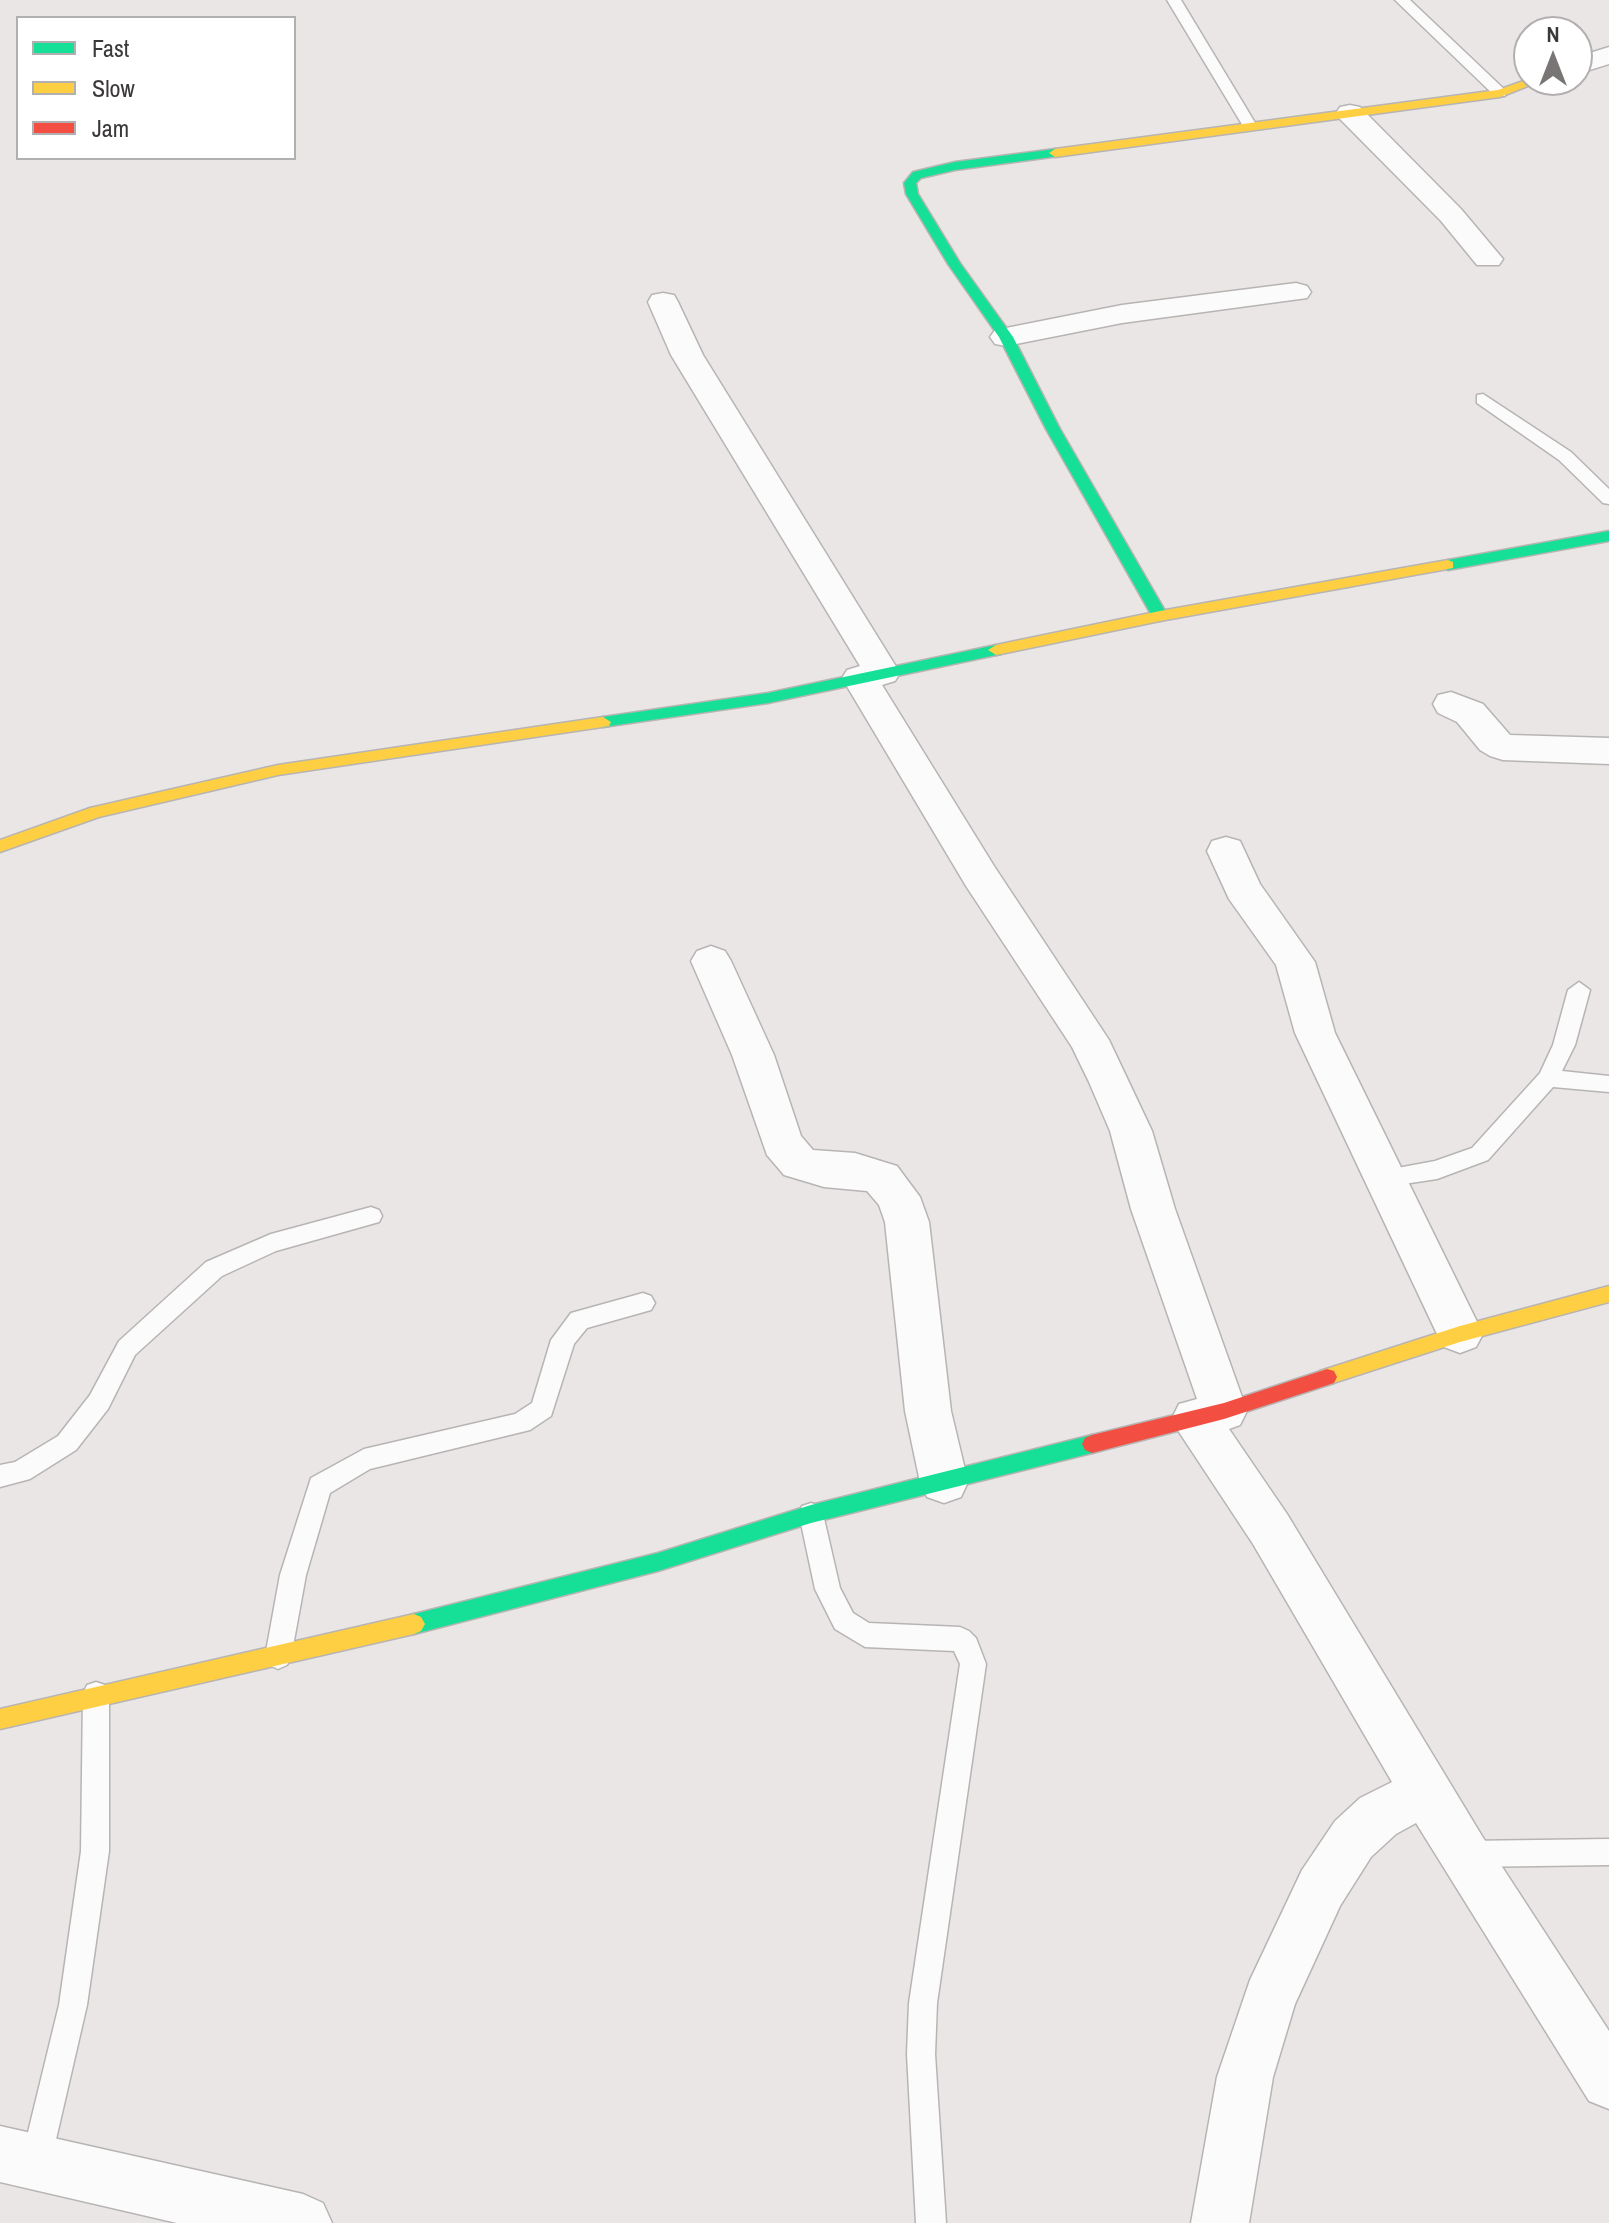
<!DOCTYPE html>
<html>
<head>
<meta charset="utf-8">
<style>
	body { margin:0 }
	#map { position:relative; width:1609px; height:2223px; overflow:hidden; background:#ebe6e6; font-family:"Archivo Narrow",sans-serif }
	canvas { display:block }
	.legend { position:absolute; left:16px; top:16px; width:280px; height:144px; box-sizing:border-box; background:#fff; border:2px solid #b1afaf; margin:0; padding:10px 14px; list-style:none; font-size:24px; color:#3b3838 }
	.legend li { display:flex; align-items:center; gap:16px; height:40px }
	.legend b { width:40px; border:2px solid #b1afaf }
	.north { position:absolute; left:1513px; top:16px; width:80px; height:80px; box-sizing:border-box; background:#fff; border:2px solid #b1afaf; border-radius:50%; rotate:0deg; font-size:22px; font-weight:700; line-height:32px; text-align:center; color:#3b3838 }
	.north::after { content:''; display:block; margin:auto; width:28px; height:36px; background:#797575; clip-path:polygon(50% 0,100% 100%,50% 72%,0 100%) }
</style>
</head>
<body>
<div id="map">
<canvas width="1609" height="2223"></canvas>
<ul class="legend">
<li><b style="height:10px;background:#16e098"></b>Fast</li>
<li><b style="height:10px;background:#ffcf43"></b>Slow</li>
<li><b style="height:10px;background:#f24e42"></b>Jam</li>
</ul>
<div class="north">N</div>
</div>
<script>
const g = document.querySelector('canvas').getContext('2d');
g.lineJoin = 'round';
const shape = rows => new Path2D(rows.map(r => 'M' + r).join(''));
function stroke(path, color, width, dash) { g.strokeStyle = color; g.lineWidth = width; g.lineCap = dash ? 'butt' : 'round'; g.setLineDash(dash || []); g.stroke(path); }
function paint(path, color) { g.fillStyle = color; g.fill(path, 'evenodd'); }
const lane = shape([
	[1167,0,1181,0,1257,126,1255,129,1243,126,1167,0],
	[1395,0,1410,0,1505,90,1505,96,1495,96,1395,0],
	[1483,394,1571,452,1609,489,1609,504,1603,503,1559,460,1477,403,1477,395,1483,394],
	[1579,982,1590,990,1575,1045,1562,1071,1609,1076,1609,1092,1553,1087,1488,1160,1437,1179,1384,1187,1376,1184,1373,1178,1376,1172,1435,1161,1472,1148,1540,1073,1553,1045,1568,990,1579,982],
	[371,1207,379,1210,382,1216,379,1222,276,1251,222,1276,135,1355,108,1409,76,1450,30,1479,0,1487,0,1465,15,1462,58,1436,90,1395,119,1341,206,1262,271,1234,371,1207],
	[643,1293,651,1296,655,1303,651,1310,587,1328,574,1344,551,1416,530,1430,370,1469,330,1493,306,1575,291,1657,287,1665,278,1669,269,1665,265,1657,280,1575,311,1478,364,1449,515,1414,532,1403,551,1340,571,1313,643,1293],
	[811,1503,820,1506,823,1514,840,1588,853,1613,869,1623,960,1627,969,1631,976,1638,986,1664,937,2003,935,2054,946,2223,916,2223,907,2054,909,2003,960,1664,954,1651,865,1647,835,1629,815,1589,799,1514,802,1506,811,1503],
	[96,1682,105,1685,109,1694,109,1851,87,2005,51,2161,47,2172,36,2176,25,2172,21,2161,59,2005,81,1851,83,1694,87,1685,96,1682],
	[1609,1839,1609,1865,1466,1867,1456,1863,1452,1854,1456,1845,1466,1841,1609,1839]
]);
const street = shape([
	[1609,47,1609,64,1577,74,1577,57,1609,47],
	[1350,105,1360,107,1461,209,1503,259,1499,265,1477,265,1441,221,1340,119,1336,113,1340,107,1350,105],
	[1296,283,1307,286,1311,292,1307,298,1122,323,1006,346,995,344,990,337,995,330,1006,328,1122,305,1296,283],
	[663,293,674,295,678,302,703,355,900,673,895,681,882,685,994,866,1109,1040,1152,1131,1175,1209,1247,1411,1240,1425,1229,1429,1287,1514,1482,1836,1609,2031,1609,2109,1589,2101,1416,1823,1396,1834,1371,1857,1340,1906,1295,2004,1273,2077,1249,2223,1191,2223,1217,2077,1250,1980,1302,1870,1335,1821,1360,1798,1392,1782,1253,1544,1179,1432,1172,1418,1179,1404,1197,1399,1131,1209,1110,1131,1089,1082,1072,1047,966,886,842,678,847,670,860,666,671,355,648,302,652,295,663,293],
	[1451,692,1483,704,1510,735,1609,738,1609,764,1503,760,1490,756,1480,750,1457,722,1438,713,1433,704,1438,695,1451,692],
	[1226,837,1240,841,1260,884,1315,962,1335,1033,1483,1334,1476,1347,1460,1353,1444,1347,1437,1334,1295,1033,1276,965,1229,899,1207,851,1212,841,1226,837],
	[711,946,725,951,731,961,774,1055,801,1136,813,1150,855,1153,897,1166,920,1197,929,1222,951,1411,968,1482,961,1497,944,1503,927,1497,920,1482,905,1411,885,1222,879,1205,867,1191,824,1187,784,1175,767,1155,732,1055,691,961,697,951,711,946],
	[0,2126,303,2194,323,2203,332,2223,177,2223,0,2182,0,2126]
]);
const fast = shape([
	[1055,149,1061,153,1059,156,955,170,921,178,916,183,918,194,960,263,1013,337,1060,429,1168,616,1160,621,1152,616,1046,429,999,337,948,264,906,194,904,183,913,172,955,162,1055,149],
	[1609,531,1609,541,1448,570,1441,565,1448,560,1609,531],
	[996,645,1001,646,1001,654,768,703,603,727,595,722,603,717,768,693,996,645],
	[1092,1435,1099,1438,1102,1444,1099,1450,1092,1453,811,1523,658,1571,414,1634,407,1631,403,1624,407,1617,414,1614,658,1553,811,1505,1092,1435]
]);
const slow = shape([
	[1529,79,1543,80,1500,97,1055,157,1049,153,1055,149,1498,90,1529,79],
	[1448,560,1453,562,1453,568,1160,621,996,655,988,650,996,645,1160,611,1448,560],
	[603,717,611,722,609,726,278,775,99,817,0,852,0,840,90,808,278,765,603,717],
	[1609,1286,1609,1302,1460,1342,1327,1385,1320,1383,1317,1377,1320,1371,1460,1326,1609,1286],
	[414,1614,421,1617,425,1624,421,1631,414,1634,0,1729,0,1709,414,1614]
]);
const jam = shape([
	[1327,1369,1334,1371,1337,1377,1334,1383,1224,1419,1092,1453,1085,1450,1082,1444,1085,1438,1092,1435,1224,1403,1327,1369]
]);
stroke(lane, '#b7b4b4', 3);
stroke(street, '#b7b4b4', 3);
stroke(fast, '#b7b4b4', 3);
stroke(slow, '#b7b4b4', 3);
stroke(jam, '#b7b4b4', 3);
paint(lane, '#fcfbfb');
paint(street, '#fcfbfb');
paint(fast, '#16e098');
paint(slow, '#ffcf43');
paint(jam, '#f24e42');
</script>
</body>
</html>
